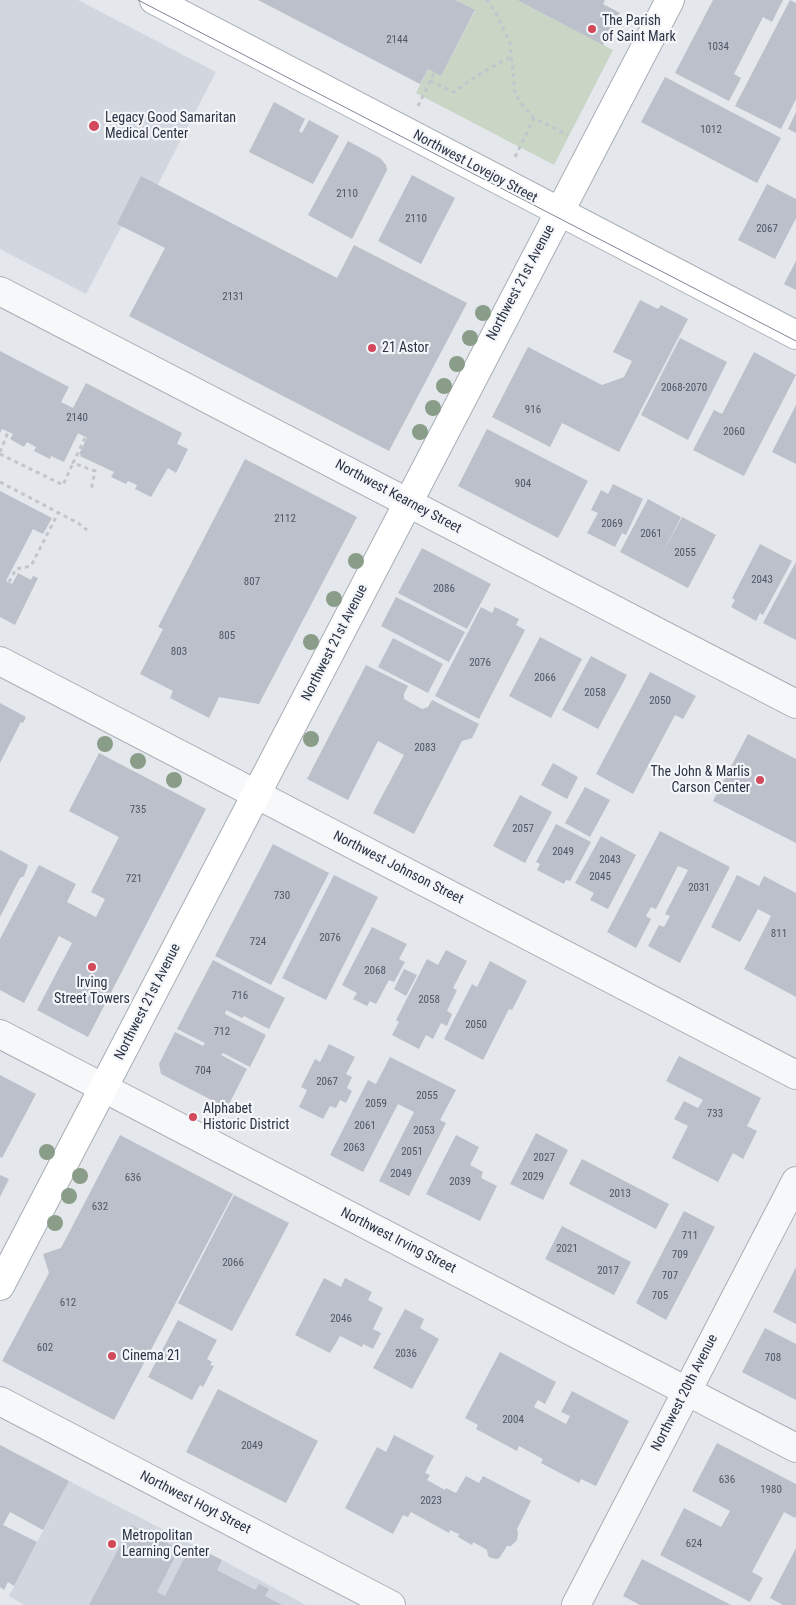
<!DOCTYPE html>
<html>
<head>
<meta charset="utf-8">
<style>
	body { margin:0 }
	canvas { display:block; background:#e4e7ec }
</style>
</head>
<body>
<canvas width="796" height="1605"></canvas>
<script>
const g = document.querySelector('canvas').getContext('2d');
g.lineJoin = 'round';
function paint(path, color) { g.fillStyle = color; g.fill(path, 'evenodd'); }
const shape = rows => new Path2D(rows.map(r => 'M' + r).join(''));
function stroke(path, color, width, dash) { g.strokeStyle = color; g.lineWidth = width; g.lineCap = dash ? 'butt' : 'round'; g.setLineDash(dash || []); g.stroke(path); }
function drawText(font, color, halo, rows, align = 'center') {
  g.font = font + ' "Roboto Condensed",sans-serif'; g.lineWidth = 4.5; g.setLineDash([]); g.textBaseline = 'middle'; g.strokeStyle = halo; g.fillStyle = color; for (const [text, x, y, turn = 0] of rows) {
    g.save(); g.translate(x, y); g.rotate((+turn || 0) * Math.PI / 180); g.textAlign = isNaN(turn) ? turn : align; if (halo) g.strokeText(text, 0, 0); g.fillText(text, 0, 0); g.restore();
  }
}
const built = shape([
	[0,0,78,0,216,72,157,186,146,180,86,294,0,249],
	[69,1481,222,1560,306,1605,24,1605,9,1596]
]);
const green = shape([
	[455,0,517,0,613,50,554,165,416,93,428,69,441,76,475,11]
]);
const building = shape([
	[258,0,455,0,475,10,441,76,428,69,420,84],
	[517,0,605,0,603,4,620,13,603,45],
	[713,0,783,0,772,22,763,17,734,74,741,78,729,101,675,73],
	[790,0,796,3,796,99,781,129,735,106],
	[665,77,781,138,757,183,641,122],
	[274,102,305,119,299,131,302,133,309,120,339,136,313,184,249,152],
	[796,112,796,133,788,129],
	[348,141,380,158,386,165,387,170,352,239,308,215],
	[412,175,455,198,421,264,378,241],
	[141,176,337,278,354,245,467,303,389,451,129,316,165,248,117,224],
	[767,184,796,199,796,218,775,259,738,240],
	[796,261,796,290,784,284],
	[640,300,658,309,661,305,688,319,619,452,562,423,550,447,492,417,528,347,602,385,624,377,632,361,613,352],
	[680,338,727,362,688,440,641,415],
	[0,351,69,387,61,402,73,408,86,383,182,433,177,444,188,449,176,473,168,468,151,497,135,489,137,485,128,481,126,484,111,477,114,472,80,456,81,454,79,454,87,438,78,433,64,462,51,456,50,459,34,451,36,447,27,442,24,447,10,439,13,434,2,429,0,433],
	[754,352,796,375,744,476,693,450,714,410,722,414],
	[796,405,796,464,772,452],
	[487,429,588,481,558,538,458,486],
	[245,459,357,517,259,704,219,697,209,718,170,698,173,691,140,674,163,629,158,627],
	[613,484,643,499,626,535,622,533,615,547,587,533,598,513,591,510,601,490,608,494],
	[0,491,52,518,43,534,33,529,6,581,12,584,18,573,31,580,33,576,38,578,15,625,0,617],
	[648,499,681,517,660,558,682,517,716,535,688,588,620,552],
	[760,544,792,561,763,615,760,613,756,621,731,607,735,600,732,598],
	[422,548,491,584,467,629,398,593],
	[796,562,796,640,763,623],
	[396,597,465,632,449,662,381,626],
	[481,607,492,613,495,607,519,619,516,625,525,630,479,719,435,696],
	[540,637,582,659,551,718,509,696],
	[393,638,443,664,428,693,378,667],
	[591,656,627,675,598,729,562,710],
	[366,665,408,686,404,694,404,699,422,709,428,707,432,700,479,724,472,738,462,741,414,834,373,813,404,755,378,741,348,800,307,779],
	[650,672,696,696,683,719,675,715,633,794,596,774],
	[0,703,26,717,23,723,21,722,0,763],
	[748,734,796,759,796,843,713,801],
	[99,753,206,809,88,1037,37,1010,72,943,59,936,24,1003,0,990,0,939,39,865,76,884,67,902,96,917,105,899,91,892,119,837,69,811],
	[553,763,578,777,567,799,541,785],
	[585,787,610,800,590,837,565,823],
	[520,795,552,812,525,863,493,846],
	[556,824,591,842,570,881,566,880,564,884,537,870,540,864,536,862],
	[660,831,730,867,680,963,648,946,659,925,664,927,670,916,665,914,688,870,678,866,656,909,651,907,646,916,651,919,636,948,607,932],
	[601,836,636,855,608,909,590,900,594,893,575,883],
	[273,844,329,873,271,985,215,956],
	[0,850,28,865,24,876,20,878,0,917],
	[334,875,378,897,326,1000,282,978],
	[737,875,759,886,764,876,796,893,796,997,744,969,771,916,758,909,740,942,711,927],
	[372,927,407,944,399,959,405,962,394,982,389,980,376,1004,370,1001,367,1006,353,999,357,993,342,985],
	[446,950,467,961,453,988,457,990,447,1011,452,1014,447,1026,441,1023,433,1039,426,1035,419,1049,392,1035,399,1022,396,1020,427,959,438,965],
	[213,960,285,998,269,1029,244,1016,242,1018,226,1010,225,1014,266,1035,250,1067,223,1053,221,1055,247,1069,227,1108,161,1074,159,1064,175,1032,203,1046,205,1043,177,1029],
	[490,961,527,981,512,1010,509,1009,483,1060,444,1039,472,984,477,987],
	[404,969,417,975,406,996,394,989],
	[329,1044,355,1057,346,1074,352,1077,347,1088,352,1091,346,1103,340,1100,336,1108,330,1106,323,1119,299,1107,307,1090,301,1087,315,1059,320,1062],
	[679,1056,761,1098,747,1126,757,1131,743,1159,733,1153,718,1182,672,1158,688,1126,674,1119,684,1101,698,1108,703,1100,666,1081],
	[390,1057,456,1090,440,1120,446,1123,409,1196,379,1181,414,1112,398,1104,363,1172,330,1155,368,1080,376,1084],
	[0,1075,36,1094,2,1158,0,1157],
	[536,1133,568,1150,543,1200,510,1184],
	[120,1135,233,1194,114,1420,2,1361,49,1273,43,1254,61,1248],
	[456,1135,479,1147,470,1165,483,1172,481,1178,497,1186,480,1221,426,1194],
	[582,1159,669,1204,656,1229,569,1184],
	[0,1175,9,1179,0,1197],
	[234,1195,289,1223,232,1331,178,1303],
	[684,1211,715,1227,666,1320,636,1303],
	[562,1226,631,1262,614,1295,545,1259],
	[796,1267,796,1324,773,1312],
	[324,1278,341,1287,345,1278,372,1292,368,1300,383,1308,373,1329,381,1333,373,1349,363,1344,362,1347,340,1336,330,1353,295,1335],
	[405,1309,424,1319,420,1328,439,1339,412,1389,373,1368],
	[178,1320,217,1340,207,1359,212,1362,210,1365,214,1366,203,1387,200,1385,192,1400,148,1377],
	[765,1328,796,1344,796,1400,742,1372],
	[500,1352,556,1382,545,1404,538,1400,534,1407,566,1424,570,1416,561,1412,572,1391,629,1421,596,1486,581,1479,579,1483,541,1463,543,1459,519,1446,517,1451,476,1429,478,1425,465,1418],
	[218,1389,318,1441,286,1503,186,1452],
	[394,1435,434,1456,425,1473,430,1475,427,1480,445,1490,446,1488,456,1493,466,1476,479,1483,483,1476,531,1501,517,1529,518,1533,517,1540,511,1546,507,1546,500,1557,497,1559,491,1558,488,1556,487,1550,473,1542,472,1545,458,1537,459,1534,450,1530,449,1533,411,1512,408,1517,403,1515,393,1534,345,1508,377,1447,386,1452],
	[717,1443,796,1484,796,1516,795,1518,784,1512,752,1572,763,1578,750,1602,660,1555,684,1508,721,1527,730,1511,692,1491],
	[0,1445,69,1481,43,1530,10,1512,3,1525,37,1542,14,1586,8,1582,4,1590,0,1587],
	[131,1525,179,1549,157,1592,165,1596,191,1545,222,1560,217,1570,255,1590,259,1584,269,1589,265,1596,282,1605,89,1605],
	[796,1548,796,1605,783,1605,770,1598],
	[642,1559,731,1605,640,1605,623,1596]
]);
const path = shape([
	[486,0,489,2,498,17,510,43,515,93,520,102,534,118],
	[430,81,454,92,478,75,512,56],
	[418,106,434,73],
	[515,157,534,118,568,135],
	[85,438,73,463,95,471,91,490],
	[0,452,8,432],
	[0,454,63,485,73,463],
	[0,482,78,523,87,530],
	[9,582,16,569,31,566,58,513]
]);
const street = shape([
	[0,291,796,704],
	[0,661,796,1075],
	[0,1034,796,1448],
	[0,1401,391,1605],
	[576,1605,796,1181]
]);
const secondary = shape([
	[154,0,796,335],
	[0,1286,670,0]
]);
const tram = shape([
	[138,0,796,341]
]);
const trees = [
	[483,313],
	[470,338],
	[457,364],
	[444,386],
	[433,408],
	[420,432],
	[356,561],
	[334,599],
	[311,642],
	[311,739],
	[105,744],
	[138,761],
	[174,780],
	[47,1152],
	[80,1176],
	[69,1196],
	[55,1223]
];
const markers = [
	[592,29,5,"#d1495b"],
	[94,126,6,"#d1495b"],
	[372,348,5,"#d1495b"],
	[760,780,5,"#d1495b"],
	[92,967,5,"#d1495b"],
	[193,1117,5,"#d1495b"],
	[112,1356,5,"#d1495b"],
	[112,1544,5,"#d1495b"]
];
const numberNames = [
	["2144",397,40],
	["1034",718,47],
	["1012",711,130],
	["2110",347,194],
	["2110",416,219],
	["2067",767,229],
	["2131",233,297],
	["2068-2070",684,388],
	["916",533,410],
	["2140",77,418],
	["2060",734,432],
	["904",523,484],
	["2112",285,519],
	["2069",612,524],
	["2061",651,534],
	["2055",685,553],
	["2043",762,580],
	["807",252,582],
	["2086",444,589],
	["805",227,636],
	["803",179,652],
	["2076",480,663],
	["2066",545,678],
	["2058",595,693],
	["2050",660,701],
	["2083",425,748],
	["735",138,810],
	["2057",523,829],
	["2049",563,852],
	["2043",610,860],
	["2045",600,877],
	["721",134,879],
	["2031",699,888],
	["730",282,896],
	["811",779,934],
	["2076",330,938],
	["724",258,942],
	["2068",375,971],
	["716",240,996],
	["2058",429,1000],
	["2050",476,1025],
	["712",222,1032],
	["704",203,1071],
	["2067",327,1082],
	["2055",427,1096],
	["2059",376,1104],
	["733",715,1114],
	["2061",365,1126],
	["2053",424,1131],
	["2063",354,1148],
	["2051",412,1152],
	["2027",544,1158],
	["2049",401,1174],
	["2029",533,1177],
	["636",133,1178],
	["2039",460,1182],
	["2013",620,1194],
	["632",100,1207],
	["711",690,1236],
	["2021",567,1249],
	["709",680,1255],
	["2066",233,1263],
	["2017",608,1271],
	["707",670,1276],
	["705",660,1296],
	["612",68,1303],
	["2046",341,1319],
	["602",45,1348],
	["2036",406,1354],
	["708",773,1358],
	["2004",513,1420],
	["2049",252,1446],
	["636",727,1480],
	["1980",771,1490],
	["2023",431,1501],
	["624",694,1544]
];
const poiNames = [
	["The Parish",602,21],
	["of Saint Mark",602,37],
	["Legacy Good Samaritan",105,118],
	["Medical Center",105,134],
	["21 Astor",382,348],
	["The John & Marlis",750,772,"right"],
	["Carson Center",750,788,"right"],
	["Irving",92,983,"center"],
	["Street Towers",92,999,"center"],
	["Alphabet",203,1109],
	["Historic District",203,1125],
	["Cinema 21",122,1356],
	["Metropolitan",122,1536],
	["Learning Center",122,1552]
];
const streetNames = [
	["Northwest Lovejoy Street",475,167,28],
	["Northwest 21st Avenue",521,283,-62],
	["Northwest Kearney Street",398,497,28],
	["Northwest 21st Avenue",335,643,-63],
	["Northwest Johnson Street",398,868,27],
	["Northwest 21st Avenue",148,1002,-63],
	["Northwest Irving Street",398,1241,27],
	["Northwest 20th Avenue",685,1393,-63],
	["Northwest Hoyt Street",195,1503,27]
];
paint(built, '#d2d6de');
paint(green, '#c9d6c5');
paint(building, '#bbc0ca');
stroke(street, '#a9aeb7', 30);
stroke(secondary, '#a9aeb7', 30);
stroke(path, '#c2c5cb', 3, [4, 4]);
stroke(street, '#f7f8fa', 28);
stroke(secondary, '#fff', 28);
stroke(tram, '#7d8696', 1);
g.fillStyle = '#899d89';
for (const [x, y] of trees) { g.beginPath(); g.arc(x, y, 8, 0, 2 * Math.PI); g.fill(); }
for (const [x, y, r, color] of markers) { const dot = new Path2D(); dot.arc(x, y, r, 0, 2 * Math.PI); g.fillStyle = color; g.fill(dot); stroke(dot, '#f4f6f9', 2); }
drawText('11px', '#4f5766', null, numberNames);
drawText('14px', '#2b3445', '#f4f6f9', poiNames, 'left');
drawText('14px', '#2b3445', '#f4f6f9', streetNames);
</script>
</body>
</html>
